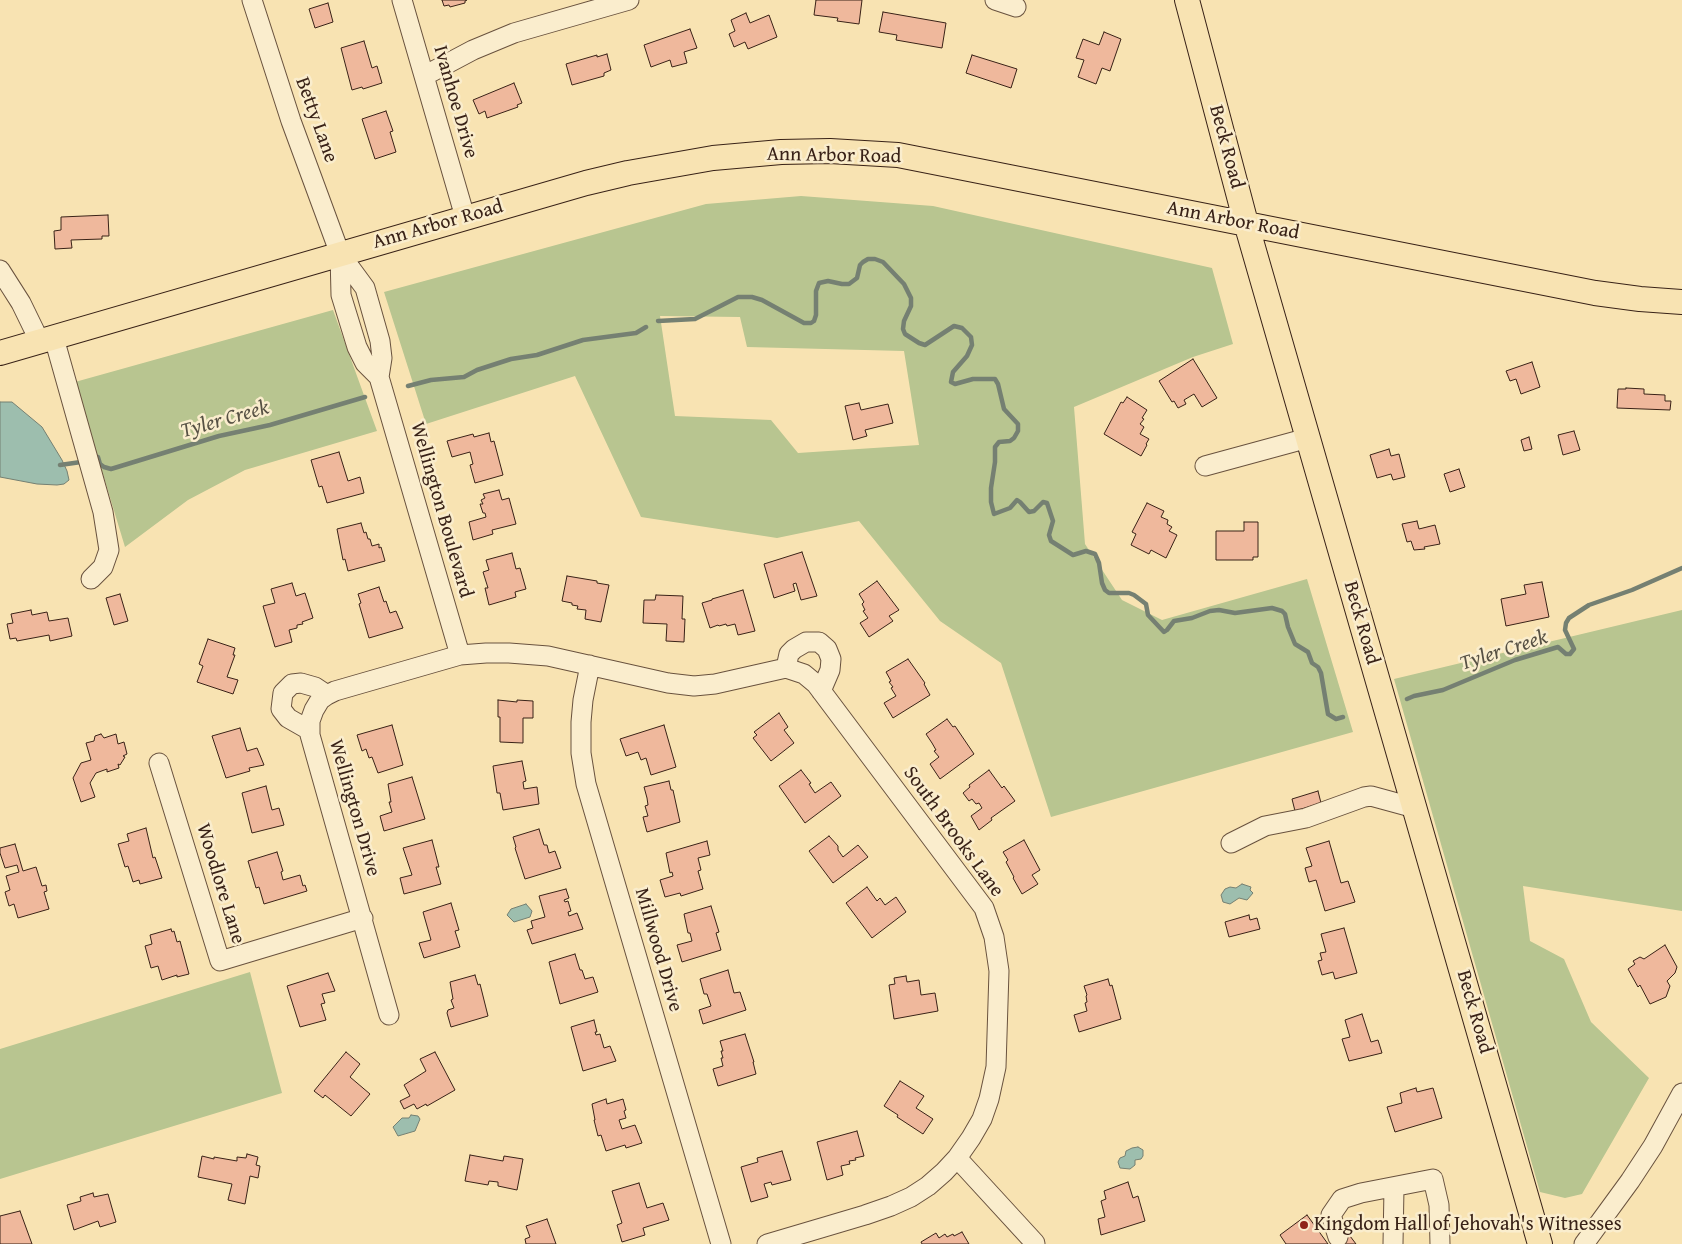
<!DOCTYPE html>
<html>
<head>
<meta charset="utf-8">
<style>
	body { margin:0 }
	canvas { display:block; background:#f8e3b2 }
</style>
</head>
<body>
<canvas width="1682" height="1244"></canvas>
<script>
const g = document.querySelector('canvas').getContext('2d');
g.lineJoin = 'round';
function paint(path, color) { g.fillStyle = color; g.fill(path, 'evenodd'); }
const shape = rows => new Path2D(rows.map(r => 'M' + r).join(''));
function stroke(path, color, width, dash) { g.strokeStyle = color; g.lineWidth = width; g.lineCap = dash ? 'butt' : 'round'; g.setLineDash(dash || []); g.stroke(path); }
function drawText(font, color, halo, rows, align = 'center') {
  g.font = font + ' "Gentium Book Plus",serif'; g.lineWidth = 5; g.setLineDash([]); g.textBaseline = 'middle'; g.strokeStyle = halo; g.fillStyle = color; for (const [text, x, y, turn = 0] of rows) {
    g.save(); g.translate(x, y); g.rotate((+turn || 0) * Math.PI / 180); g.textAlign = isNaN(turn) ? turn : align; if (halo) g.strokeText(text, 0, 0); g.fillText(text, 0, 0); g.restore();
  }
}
const green = shape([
	[801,196,933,206,1212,268,1233,344,1193,357,1074,407,1085,544,1122,600,1162,620,1307,579,1353,732,1051,817,1001,663,940,621,859,521,777,538,641,517,575,376,426,424,384,292,706,204],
	[660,316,740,317,747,347,904,351,919,445,798,453,771,420,675,416],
	[333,310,377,431,245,470,188,500,125,547,75,382],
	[1682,610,1682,911,1523,886,1530,941,1564,959,1591,1022,1649,1078,1582,1194,1565,1198,1540,1192,1394,679],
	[250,972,282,1093,0,1179,0,1049]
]);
const water = shape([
	[0,402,12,402,42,427,62,460,67,471,69,480,64,484,57,485,37,484,0,477,0,402],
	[1242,884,1251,887,1250,890,1253,893,1247,900,1239,898,1230,904,1223,902,1221,895,1225,889,1230,887,1236,888,1242,884],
	[526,904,532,911,530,917,514,922,507,915,511,909,526,904],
	[411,1115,418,1116,420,1119,415,1131,398,1136,393,1127,402,1118,409,1118,411,1115],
	[1138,1147,1143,1150,1143,1156,1141,1159,1135,1160,1135,1165,1130,1169,1120,1168,1118,1162,1120,1158,1125,1156,1126,1151,1132,1148,1138,1147]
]);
const stream = shape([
	[658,321,695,319,738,297,752,297,762,300,804,323,811,323,814,321,816,315,816,291,819,283,828,281,842,284,849,284,857,278,860,265,863,262,868,259,875,259,883,262,904,284,911,298,911,306,904,321,903,329,905,334,919,343,925,345,954,326,962,328,971,337,972,345,967,356,953,372,951,382,955,384,973,379,995,379,998,384,1004,409,1018,424,1018,431,1014,438,1010,441,999,442,995,447,995,462,991,488,991,502,994,514,1010,508,1017,500,1020,502,1029,512,1034,511,1043,502,1047,503,1053,521,1049,535,1051,541,1073,555,1086,551,1095,554,1099,563,1102,583,1105,590,1109,593,1129,593,1134,595,1146,604,1148,615,1164,632,1167,630,1174,621,1192,618,1210,611,1219,610,1235,613,1272,608,1282,611,1285,614,1288,627,1295,644,1308,652,1312,663,1318,667,1321,673,1328,714,1336,719,1343,717],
	[408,386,431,380,464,377,477,370,511,359,537,355,583,340,636,333,646,327],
	[98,457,100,464,104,467,111,469,219,436,270,425,365,397],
	[60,465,81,462],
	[1407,699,1414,696,1443,690,1515,660,1558,647,1566,654,1570,654,1574,649,1565,630,1566,623,1569,618,1589,605,1632,590,1682,568]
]);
const building = shape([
	[442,0,467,0,465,1,465,3,450,7,449,5,444,6,442,0],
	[816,0,862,0,859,24,837,21,838,18,814,15,816,0],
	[328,3,333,22,315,28,309,9,328,3],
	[883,12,946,23,942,48,896,40,897,35,879,32,883,12],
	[746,13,750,23,769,15,777,37,748,49,745,42,734,47,729,34,735,31,731,20,746,13],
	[690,29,697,48,684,52,687,63,672,67,670,60,651,67,644,45,690,29],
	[1104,32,1121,39,1110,71,1102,68,1096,84,1078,77,1084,60,1076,58,1083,39,1099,45,1104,32],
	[364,41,372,68,377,66,382,83,363,89,362,87,352,90,341,48,364,41],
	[607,54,611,70,604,73,604,76,572,85,566,64,597,55,597,57,607,54],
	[972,55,1017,69,1011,88,966,73,972,55],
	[514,83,522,103,517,105,518,107,487,118,485,111,479,114,473,100,514,83],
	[386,111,393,131,390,132,396,152,375,159,362,119,386,111],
	[108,215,109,236,102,236,102,239,71,240,72,248,55,249,54,231,61,230,61,217,108,215],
	[1193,359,1217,398,1202,407,1194,394,1184,400,1186,404,1178,408,1174,401,1172,402,1159,381,1193,359],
	[1532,362,1540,387,1521,394,1516,379,1510,381,1506,371,1532,362],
	[1626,388,1644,389,1644,394,1665,395,1665,401,1671,401,1670,410,1617,408,1618,389,1626,389,1626,388],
	[1127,397,1147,410,1142,418,1144,419,1140,424,1144,427,1140,434,1149,439,1146,444,1147,445,1141,456,1104,434,1121,402,1123,403,1127,397],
	[859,403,861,410,888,404,893,423,865,430,867,436,853,440,845,406,859,403],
	[1574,431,1580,450,1563,455,1558,435,1574,431],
	[489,433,491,442,494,441,503,475,475,483,470,465,473,464,470,452,452,457,447,441,473,434,474,437,489,433],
	[1529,437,1532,449,1524,451,1521,440,1529,437],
	[1389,449,1391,456,1399,454,1405,477,1393,480,1391,474,1377,478,1370,455,1389,449],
	[339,452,348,481,360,477,364,493,327,503,322,486,319,487,311,460,339,452],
	[1459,469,1465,487,1450,492,1444,474,1459,469],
	[499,490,502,500,509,498,516,524,492,530,493,534,473,540,469,522,486,517,485,513,483,513,480,504,483,504,481,500,485,498,483,494,499,490],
	[1147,503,1164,511,1161,517,1168,520,1167,524,1172,527,1169,531,1177,535,1166,558,1151,550,1149,554,1131,545,1136,534,1132,532,1147,503],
	[1417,521,1419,529,1435,525,1440,544,1424,547,1425,549,1414,550,1411,541,1407,542,1402,524,1417,521],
	[1244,522,1258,522,1258,557,1253,557,1253,560,1216,560,1216,531,1244,531,1244,522],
	[361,523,364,533,366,532,368,539,370,539,372,546,379,544,379,548,381,547,385,561,348,571,345,559,343,560,337,529,361,523],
	[802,552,817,596,801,600,796,583,793,584,795,591,774,598,764,564,802,552],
	[512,553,516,569,520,568,526,589,515,592,516,597,489,605,485,588,488,588,483,572,489,570,486,560,512,553],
	[567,576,597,581,597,583,609,585,601,622,585,619,586,610,577,609,578,606,572,605,572,603,562,601,567,576],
	[877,581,899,610,889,616,893,621,869,637,860,623,868,618,863,611,865,610,862,604,864,602,859,594,877,581],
	[1542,582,1549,617,1506,626,1501,599,1526,594,1524,585,1542,582],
	[292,583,296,596,305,593,313,618,302,622,303,624,297,625,297,628,289,630,292,642,275,647,263,606,275,603,271,589,292,583],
	[379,587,384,602,386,601,390,613,396,611,403,628,369,638,359,604,361,603,358,594,379,587],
	[743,590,755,631,738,635,735,624,727,626,726,624,719,626,718,625,710,628,702,603,712,600,712,599,743,590],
	[120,594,128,621,114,625,106,598,120,594],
	[656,595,683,596,682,619,685,619,684,642,666,641,667,624,643,623,644,600,655,600,656,595],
	[31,610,32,615,47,612,49,621,68,618,72,636,50,641,49,635,17,641,16,638,10,639,7,624,13,623,11,614,31,610],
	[208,639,235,648,233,655,235,655,227,677,238,680,233,694,197,682,203,666,199,664,208,639],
	[908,659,925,683,924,684,930,695,893,718,884,703,896,696,891,688,893,687,889,682,891,681,886,672,908,659],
	[498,700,517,702,517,700,533,701,533,718,523,718,523,743,500,742,500,717,498,717,498,700],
	[779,713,788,727,784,730,794,743,771,761,753,738,757,735,754,732,779,713],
	[947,719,953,727,955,726,974,754,940,779,930,764,939,757,934,751,936,750,932,743,926,734,947,719],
	[392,725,403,765,378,773,372,757,369,758,366,749,362,751,357,735,392,725],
	[664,725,676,767,651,775,646,758,641,760,638,752,626,756,620,739,664,725],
	[240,728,247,751,257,748,264,765,249,768,250,771,226,778,212,736,240,728],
	[101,734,104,738,116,734,118,744,124,742,127,754,123,756,125,757,120,765,118,764,119,768,107,772,107,769,96,773,90,783,95,797,81,802,73,778,81,763,91,760,86,743,94,741,95,736,101,734],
	[522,761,526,781,523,782,524,789,537,787,539,804,503,810,500,793,497,793,493,766,522,761],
	[801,770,811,783,809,784,815,793,831,782,841,796,805,823,779,786,801,770],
	[989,770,1002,788,1004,786,1015,801,991,818,992,820,979,830,971,816,982,808,979,803,976,804,972,799,969,801,963,793,970,787,969,785,989,770],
	[412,777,425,819,384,831,380,816,392,812,389,802,391,802,388,784,412,777],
	[669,781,671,790,673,790,680,822,647,832,643,817,648,816,645,806,648,805,647,798,644,787,669,781],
	[266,786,272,810,279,808,284,825,252,833,242,793,266,786],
	[1318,791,1321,803,1295,811,1292,799,1318,791],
	[146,828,153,858,155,857,162,878,140,884,139,880,133,882,128,866,125,867,118,844,129,841,127,834,146,828],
	[539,829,544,845,547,845,549,853,555,851,561,868,525,879,515,848,516,847,513,837,539,829],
	[829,836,838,846,838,850,843,857,858,845,868,857,833,883,809,851,829,836],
	[432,840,439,867,436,867,441,884,404,894,400,878,412,875,403,848,432,840],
	[1024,840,1040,870,1032,875,1038,884,1022,894,1013,878,1014,877,1006,862,1008,860,1003,852,1024,840],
	[707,841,710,855,698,858,701,870,698,871,703,889,681,896,680,893,665,897,660,880,673,876,672,872,670,873,666,853,707,841],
	[1329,841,1341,883,1348,881,1355,902,1325,911,1316,880,1309,882,1305,868,1312,866,1306,848,1329,841],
	[15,844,23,871,36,867,42,886,46,885,47,891,44,892,49,909,18,918,14,904,9,906,5,892,10,890,6,876,19,872,17,865,5,868,0,853,0,848,15,844],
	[277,852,283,871,281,872,283,880,300,875,303,886,305,885,307,891,264,904,259,887,256,888,248,861,277,852],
	[867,887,877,901,880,898,885,905,896,897,906,912,872,938,846,903,867,887],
	[566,889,569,898,564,900,565,902,568,901,571,911,568,912,569,916,577,913,583,929,532,944,527,930,533,928,531,921,545,917,539,896,566,889],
	[451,903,459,930,455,931,460,947,424,958,419,943,431,940,423,912,451,903],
	[711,906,719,932,716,933,721,950,682,962,677,945,692,941,690,933,688,933,684,914,711,906],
	[1249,915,1250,920,1257,918,1260,929,1229,937,1225,922,1249,915],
	[1344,928,1357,973,1335,979,1333,972,1322,975,1318,961,1322,960,1320,953,1326,952,1321,934,1344,928],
	[171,929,172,932,174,931,177,942,180,941,189,974,177,977,177,975,162,980,158,966,151,968,145,946,152,944,150,935,171,929],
	[1665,945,1677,967,1675,973,1667,981,1670,986,1666,997,1650,1004,1640,985,1638,987,1628,969,1635,964,1633,961,1640,957,1644,959,1665,945],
	[575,954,580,970,582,970,585,979,593,977,598,992,560,1004,549,962,575,954],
	[728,970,734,993,740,992,746,1010,703,1024,699,1010,711,1006,707,994,704,994,700,979,728,970],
	[328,973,335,991,322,994,325,1003,321,1004,326,1020,300,1027,287,986,328,973],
	[475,975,478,985,480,984,488,1016,451,1027,447,1013,448,1010,454,1008,451,1000,453,999,450,982,475,975],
	[906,976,907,982,919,980,921,995,935,993,938,1011,894,1019,889,985,895,984,894,978,906,976],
	[1108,979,1110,986,1112,985,1121,1019,1079,1032,1074,1015,1087,1011,1085,1003,1087,1002,1086,996,1087,995,1084,986,1108,979],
	[1362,1014,1371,1042,1378,1040,1382,1053,1349,1061,1342,1039,1350,1037,1345,1020,1362,1014],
	[594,1020,597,1032,595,1032,596,1035,600,1034,604,1048,610,1046,616,1061,583,1071,571,1027,594,1020],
	[745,1034,754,1062,753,1062,756,1074,718,1086,713,1069,723,1066,721,1058,723,1058,721,1051,723,1051,720,1041,745,1034],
	[346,1052,360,1064,350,1077,370,1094,351,1116,325,1095,323,1098,314,1091,346,1052],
	[435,1052,455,1090,427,1106,426,1104,417,1109,414,1104,404,1109,400,1101,410,1096,404,1085,426,1071,420,1059,435,1052],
	[900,1081,924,1096,916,1108,933,1119,923,1134,897,1117,898,1115,884,1106,900,1081],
	[1416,1088,1417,1092,1433,1088,1442,1118,1395,1132,1387,1107,1402,1103,1400,1093,1416,1088],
	[606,1099,607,1104,623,1099,626,1110,624,1111,626,1118,619,1120,622,1129,635,1125,642,1143,626,1148,625,1145,606,1151,601,1135,598,1136,594,1120,595,1120,592,1104,606,1099],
	[857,1131,864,1156,855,1158,856,1160,849,1161,850,1164,841,1166,843,1175,827,1180,817,1142,857,1131],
	[782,1151,791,1180,772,1185,771,1182,764,1184,768,1197,751,1202,741,1167,758,1162,757,1158,782,1151],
	[247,1154,258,1157,256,1165,260,1166,258,1178,250,1176,245,1204,228,1200,232,1184,198,1177,202,1156,214,1159,214,1157,237,1161,237,1157,246,1158,247,1154],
	[470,1155,503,1161,504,1156,523,1159,517,1190,498,1186,498,1182,489,1181,488,1185,465,1181,470,1155],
	[1128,1182,1133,1198,1138,1196,1145,1221,1101,1235,1098,1219,1105,1217,1101,1201,1106,1199,1104,1191,1128,1182],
	[639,1183,647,1208,663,1203,669,1220,643,1228,645,1235,622,1242,617,1225,622,1223,612,1191,639,1183],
	[93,1193,94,1197,108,1194,116,1222,100,1227,98,1221,74,1230,67,1205,81,1201,80,1197,93,1193],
	[20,1211,32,1244,0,1244,0,1216,20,1211],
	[1307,1215,1328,1244,1286,1244,1280,1235,1307,1215],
	[547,1219,556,1244,526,1244,525,1239,530,1237,526,1226,547,1219],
	[962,1232,969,1244,922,1244,921,1242,936,1233,939,1238,945,1234,947,1237,953,1234,954,1236,962,1232],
	[1347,1232,1356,1244,1330,1244,1347,1232]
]);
const minor = shape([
	[252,0,291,121,340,254,365,288,380,341,382,358,379,377,460,655],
	[402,0,465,217],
	[995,0,1016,7],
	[424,76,473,50,514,33,629,0],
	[340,254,341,295,357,347,365,363,379,377],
	[0,270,21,303,40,342],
	[54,338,103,512,109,550,103,567,91,579],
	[1205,466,1308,438],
	[590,665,583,700,581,722,581,753,586,784,721,1244],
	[786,668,789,654,794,649,806,642,819,642,827,649,831,659,830,670,821,691],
	[309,730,288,718,281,709,283,693,292,684,301,683,315,687,327,695],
	[159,763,220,961,363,918],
	[1231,843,1265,826,1306,818,1364,797,1371,796,1415,808],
	[389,1015,310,735,310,721,314,710,320,700,327,695,335,691,460,655,486,653,509,653,548,656,668,683,694,686,715,684,786,668,804,674,816,684,984,908,994,937,999,971,996,1067,989,1099,982,1119,971,1138,957,1158,944,1172,928,1186,911,1197,891,1206,865,1215,767,1244],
	[957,1158,1035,1243],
	[1338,1237,1331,1215,1342,1199,1361,1193,1433,1179,1439,1205,1440,1244],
	[1393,1244,1394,1188],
	[1584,1244,1630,1181,1653,1146,1682,1093]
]);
const major = shape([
	[1187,0,1246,223,1540,1244],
	[0,353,586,183,628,173,713,158,781,152,830,151,898,155,1595,293,1640,299,1682,302]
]);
const markers = [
	[1304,1225,5,"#8f2418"]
];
const streetNames = [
	["Ivanhoe Drive",455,102,74],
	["Betty Lane",316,120,70],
	["Beck Road",1226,147,75],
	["Ann Arbor Road",834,156,1],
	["Ann Arbor Road",1233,221,11],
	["Ann Arbor Road",438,225,-16],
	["Wellington Boulevard",441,510,74],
	["Beck Road",1361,623,74],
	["Wellington Drive",354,808,74],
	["South Brooks Lane",953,832,54],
	["Woodlore Lane",220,884,73],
	["Millwood Drive",658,950,74],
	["Beck Road",1474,1012,74]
];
const poiNames = [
	["Kingdom Hall of Jehovah's Witnesses",1314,1225]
];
const waterNames = [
	["Tyler Creek",225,420,-16],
	["Tyler Creek",1504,651,-18]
];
paint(green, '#b8c590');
paint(water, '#9dbeae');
stroke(water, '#758072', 1);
stroke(stream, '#758072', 4.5);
paint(building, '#efb89c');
stroke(building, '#392217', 1);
stroke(minor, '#69523e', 21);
stroke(major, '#392217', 26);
stroke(minor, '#faedcd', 19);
stroke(major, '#f8e3b2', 24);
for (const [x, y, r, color] of markers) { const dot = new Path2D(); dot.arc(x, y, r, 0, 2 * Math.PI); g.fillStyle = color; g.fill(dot); stroke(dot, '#faedcd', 2); }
drawText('20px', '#392217', '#faedcd', streetNames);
drawText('20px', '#392217', '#faedcd', poiNames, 'left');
drawText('italic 21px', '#575144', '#faedcd', waterNames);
</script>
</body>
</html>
